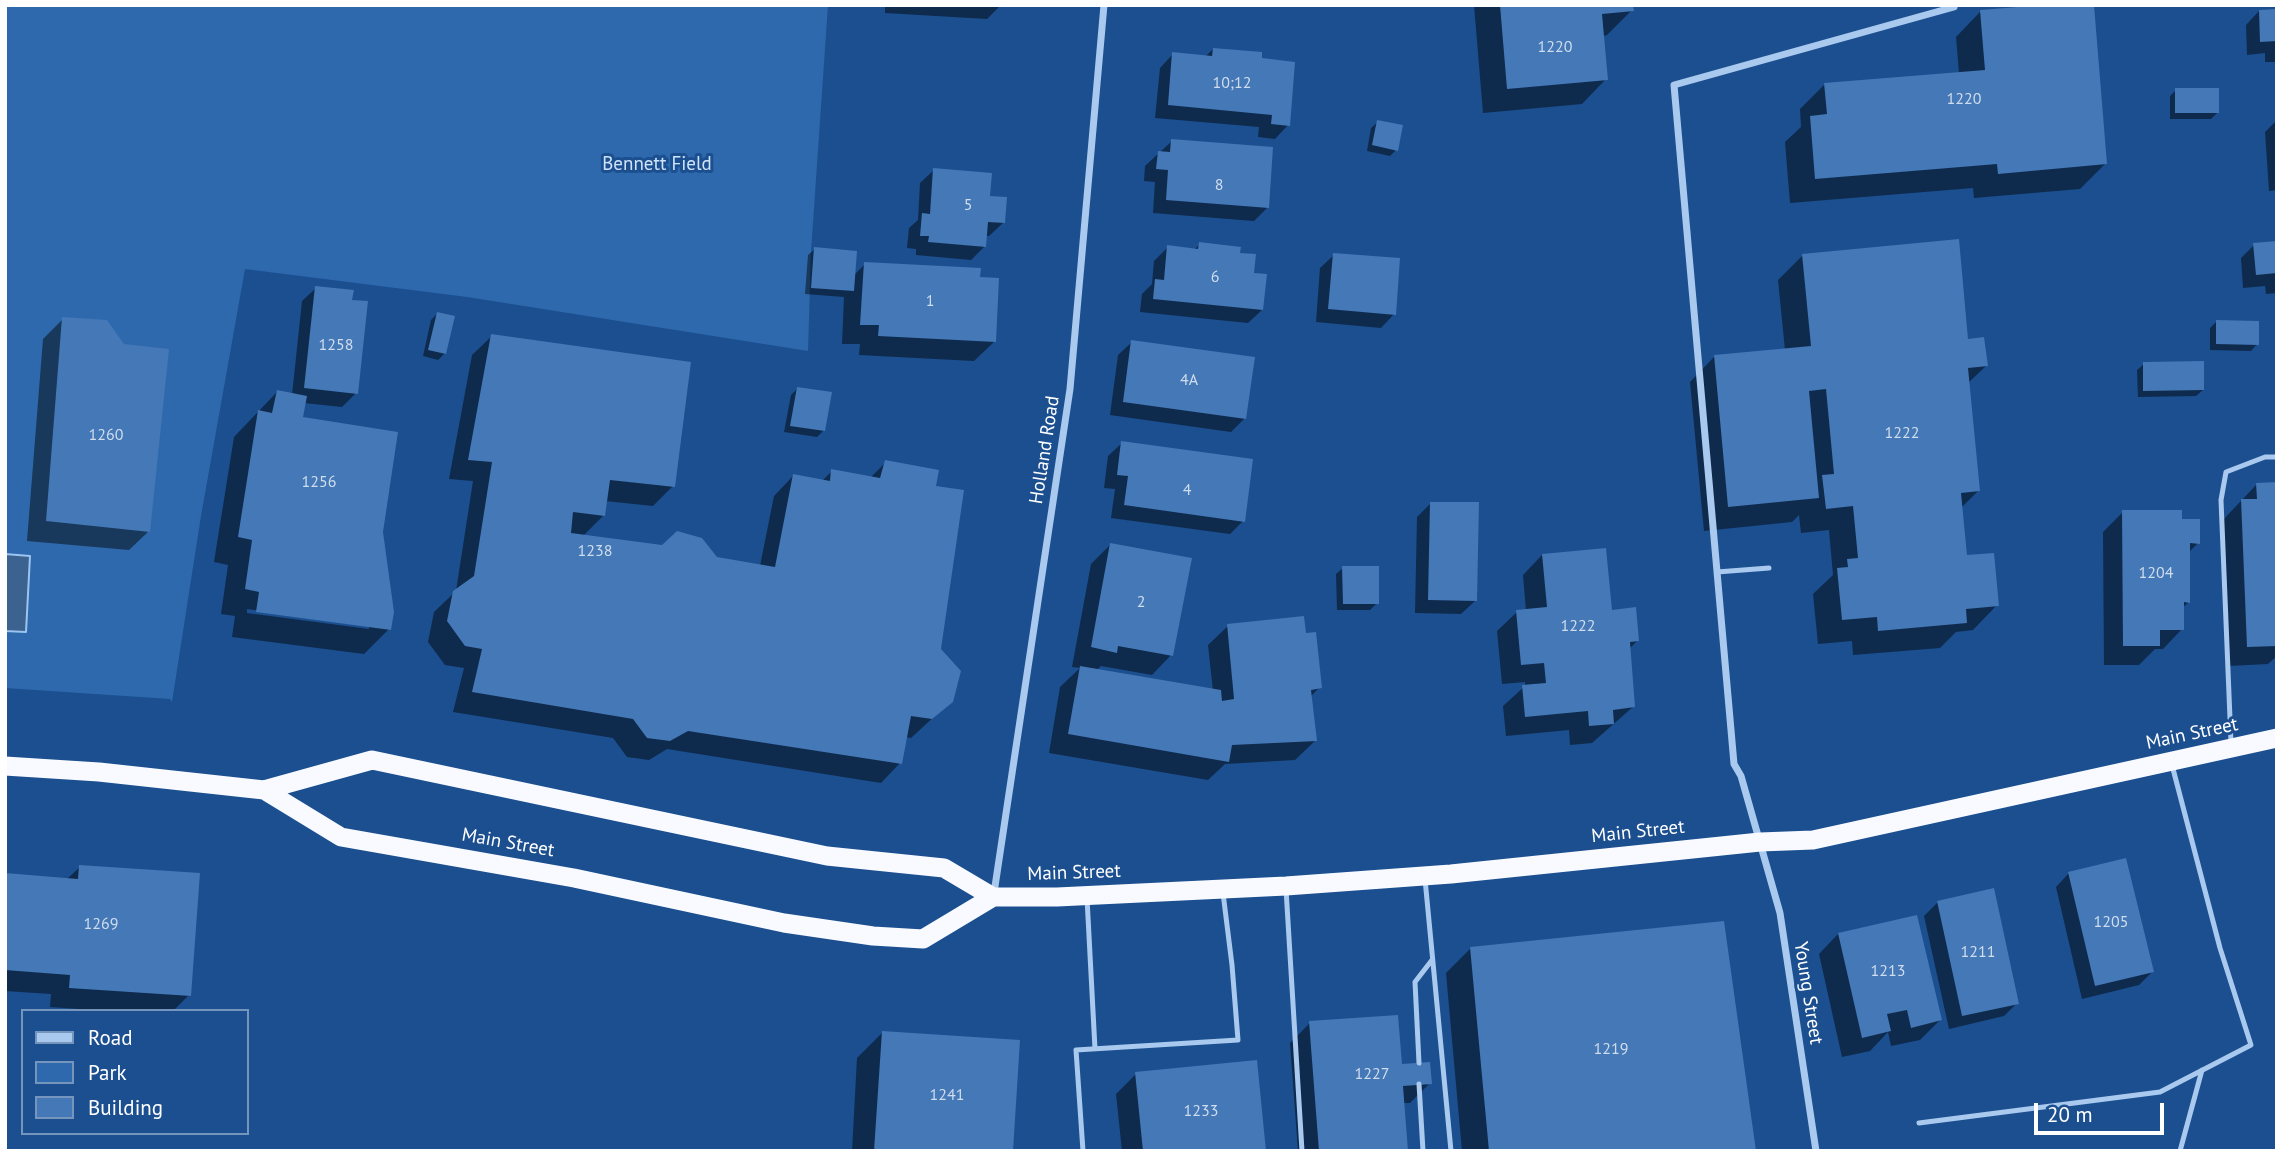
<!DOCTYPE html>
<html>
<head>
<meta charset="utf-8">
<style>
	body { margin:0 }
	#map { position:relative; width:2282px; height:1156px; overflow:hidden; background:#1b4f8f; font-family:"PT Sans",sans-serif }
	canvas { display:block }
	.frame { position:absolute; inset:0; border:7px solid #fff; pointer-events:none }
	.legend { position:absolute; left:21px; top:1009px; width:228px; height:126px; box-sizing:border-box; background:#1b4f8f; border:2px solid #7695bc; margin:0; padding:9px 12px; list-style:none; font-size:21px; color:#fff }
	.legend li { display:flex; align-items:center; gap:14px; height:35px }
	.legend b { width:35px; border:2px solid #7695bc }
	.scale { position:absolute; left:2034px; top:1103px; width:130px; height:32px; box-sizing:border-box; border:4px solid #fff; border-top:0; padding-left:9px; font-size:21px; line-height:24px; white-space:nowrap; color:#fff; -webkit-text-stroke:5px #1b4f8f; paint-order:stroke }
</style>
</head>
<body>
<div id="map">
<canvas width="2282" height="1156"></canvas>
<div class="frame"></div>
<ul class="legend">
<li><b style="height:9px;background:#a9c9ee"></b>Road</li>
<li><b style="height:19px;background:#2e69ad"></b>Park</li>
<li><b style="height:19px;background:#4478b7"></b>Building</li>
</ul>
<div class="scale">20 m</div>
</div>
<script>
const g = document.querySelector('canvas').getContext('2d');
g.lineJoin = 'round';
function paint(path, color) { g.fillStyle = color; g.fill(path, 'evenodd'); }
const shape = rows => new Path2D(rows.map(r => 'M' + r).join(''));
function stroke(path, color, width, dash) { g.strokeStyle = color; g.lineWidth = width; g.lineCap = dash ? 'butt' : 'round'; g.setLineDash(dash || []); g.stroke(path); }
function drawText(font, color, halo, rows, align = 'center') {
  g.font = font + ' "PT Sans",sans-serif'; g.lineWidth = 6; g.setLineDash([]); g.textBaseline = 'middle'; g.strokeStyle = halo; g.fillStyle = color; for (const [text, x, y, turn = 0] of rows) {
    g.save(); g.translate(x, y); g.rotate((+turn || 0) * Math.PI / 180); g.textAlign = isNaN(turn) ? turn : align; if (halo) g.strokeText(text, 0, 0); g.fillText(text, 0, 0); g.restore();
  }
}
const green = shape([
	[5,5,828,5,811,252,808,351,467,297,245,269,201,516,172,702,170,699,5,688]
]);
const water = shape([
	[5,554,30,556,26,632,5,631,5,554]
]);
const shadow = shape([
	[885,5,1001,5,987,19,885,13],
	[1474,5,1631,5,1632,10,1607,35,1603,36,1606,79,1582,104,1483,113],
	[2259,11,2277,11,2277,62,2265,62,2265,53,2247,55,2246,25],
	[1980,12,2105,164,2080,189,1974,198,1973,188,1790,203,1785,142,1801,127,1800,109,1825,84,1959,73,1956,37],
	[1213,49,1288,125,1275,139,1258,137,1259,127,1155,118,1160,68,1173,54,1205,57],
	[2176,90,2218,112,2211,119,2170,119,2170,96],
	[2277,120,2277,190,2269,191,2265,132],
	[1378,122,1396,150,1390,156,1367,151,1371,128],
	[1172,141,1267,208,1254,221,1153,213,1155,182,1144,181,1145,166],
	[934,170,988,197,1003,223,989,236,985,236,984,247,971,260,916,255,916,249,907,248,909,228,918,220,920,183],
	[2277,242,2277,293,2266,294,2265,286,2243,288,2241,258,2254,245],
	[1200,244,1238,255,1252,275,1262,310,1248,323,1140,312,1142,294,1152,284,1154,261,1168,247,1194,250],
	[815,249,854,275,865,264,978,278,994,342,974,361,859,355,860,344,842,344,844,297,805,294,808,255],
	[1334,255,1394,314,1381,328,1316,322,1320,268],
	[1803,255,1967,341,1986,366,1968,383,1978,491,1961,508,1965,557,1997,605,1973,630,1956,632,1940,648,1853,655,1852,641,1818,644,1813,594,1833,575,1829,530,1801,533,1799,515,1792,522,1704,531,1690,382,1714,357,1785,350,1778,280],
	[316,288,356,393,342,407,304,403,301,419,389,629,364,654,232,637,235,616,221,614,228,565,214,562,234,437,277,392,292,395,302,301],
	[247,609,369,625,369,629,247,613],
	[437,314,445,353,438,360,423,356,431,320],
	[63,319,123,346,149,531,129,550,27,541,43,339],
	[2216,322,2257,344,2251,351,2210,350,2210,328],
	[492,336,673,486,653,506,605,501,603,516,583,536,760,566,774,496,793,476,822,481,832,471,870,478,886,462,934,488,939,650,951,701,911,738,905,737,900,763,881,783,667,749,649,760,627,757,613,738,453,712,464,668,445,665,428,642,434,612,456,591,473,481,449,479,472,355],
	[1132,342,1245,418,1231,432,1110,415,1118,355],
	[2144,364,2203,390,2196,396,2138,397,2137,370],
	[797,389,824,430,817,437,784,432,791,395],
	[1122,443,1243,521,1230,534,1111,518,1115,489,1104,488,1108,456],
	[2257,484,2277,484,2277,656,2268,664,2228,666,2222,521],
	[1431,503,1475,601,1461,614,1415,613,1417,517],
	[2123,512,2180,521,2198,543,2188,553,2189,602,2182,608,2182,629,2163,649,2155,649,2139,665,2104,665,2103,532],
	[1111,544,1171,655,1152,675,1101,666,1096,671,1213,691,1208,645,1228,626,1304,634,1320,687,1310,697,1315,741,1295,760,1225,764,1208,780,1049,753,1060,687,1080,668,1072,667,1091,564],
	[1542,555,1611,612,1637,641,1628,650,1634,706,1592,743,1570,745,1569,730,1506,736,1503,706,1525,686,1525,682,1502,684,1497,631,1517,612,1526,611,1523,575],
	[1343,568,1377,603,1370,610,1337,610,1336,574],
	[80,867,189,995,173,1011,108,1011,50,1007,51,994,5,991,5,875,67,879],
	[2069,873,2152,972,2139,985,2082,999,2056,887],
	[1938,902,2017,1003,2004,1016,1949,1029,1924,916],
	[1838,934,1940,1020,1920,1040,1891,1046,1888,1032,1870,1051,1842,1057,1819,954],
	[1471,948,1755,1151,1462,1151,1446,973],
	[1310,1023,1430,1083,1410,1103,1403,1103,1406,1151,1298,1151,1290,1043],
	[882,1033,1011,1151,852,1151,857,1058],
	[1136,1074,1265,1151,1122,1151,1116,1094]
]);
const building = shape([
	[1500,5,1633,5,1634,11,1602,14,1608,80,1507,89],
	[2043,5,2094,5,2107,164,1998,174,1997,164,1815,179,1810,116,1827,114,1824,83,1985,70,1980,10],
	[2277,9,2277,41,2260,42,2259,10],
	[1213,48,1262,52,1262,58,1295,62,1290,126,1271,124,1272,115,1168,105,1172,52,1212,56],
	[2175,88,2219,88,2219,113,2175,113],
	[1377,120,1403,125,1398,151,1372,145],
	[1171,139,1273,147,1269,208,1166,200,1168,170,1156,169,1158,151,1170,152],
	[933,168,992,173,990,196,1007,197,1005,223,988,222,986,247,928,242,929,236,920,236,922,213,930,214],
	[1959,239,1968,339,1984,337,1988,366,1968,368,1980,491,1961,493,1967,555,1994,553,1999,606,1966,609,1967,623,1878,631,1877,617,1842,620,1837,568,1848,567,1847,559,1858,558,1853,506,1826,509,1822,475,1834,474,1826,389,1809,391,1819,498,1728,507,1714,355,1811,346,1802,254],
	[2277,241,2277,273,2256,275,2253,243],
	[1199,242,1241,247,1240,253,1256,254,1254,273,1267,274,1263,310,1153,299,1155,279,1164,280,1167,245,1198,249],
	[814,247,857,251,854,291,811,288],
	[1333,253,1400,258,1396,315,1328,309],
	[864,262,981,268,980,277,999,278,996,342,878,336,879,325,860,325],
	[315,286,354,290,352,300,368,301,358,394,304,388],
	[437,312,455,316,446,354,428,350],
	[62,317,107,320,124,344,169,349,150,532,46,521],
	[2216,320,2259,321,2259,345,2216,344],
	[491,334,691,362,675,487,610,480,605,516,573,512,571,533,662,545,677,531,702,538,717,557,775,567,793,474,830,481,831,469,880,478,885,460,939,470,936,486,964,490,941,649,961,671,953,702,932,719,911,716,902,764,688,731,670,741,647,738,633,719,472,692,482,649,465,646,447,621,453,591,474,576,492,462,468,460],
	[1131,340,1255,357,1246,419,1123,402],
	[2204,361,2204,390,2143,391,2143,362],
	[797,387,832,392,825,431,790,426],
	[277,390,307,396,303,417,398,432,383,532,394,612,391,630,256,612,259,592,245,589,252,540,238,537,258,410,272,413],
	[1121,441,1253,459,1245,522,1124,505,1128,476,1117,475],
	[2277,482,2277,646,2247,647,2241,499,2257,499,2256,483],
	[1430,502,1479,502,1477,601,1428,600],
	[2122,510,2182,510,2182,519,2200,519,2200,544,2190,543,2190,603,2184,602,2184,630,2160,630,2160,646,2123,646],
	[1110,543,1192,558,1173,656,1118,646,1117,653,1091,647],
	[1606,548,1612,610,1636,607,1639,641,1630,642,1635,707,1613,710,1614,724,1589,726,1588,711,1525,717,1522,685,1546,683,1544,663,1521,665,1516,610,1547,607,1542,554],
	[1342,566,1379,566,1379,604,1343,604],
	[1304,616,1306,633,1316,632,1322,688,1311,690,1317,741,1232,745,1229,762,1068,734,1080,666,1221,690,1222,701,1234,699,1227,624],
	[2126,858,2154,972,2095,986,2068,872],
	[79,865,200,873,191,996,69,988,70,975,5,970,5,873,78,879],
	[1994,888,2019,1004,1962,1016,1937,901],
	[1917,915,1942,1020,1911,1028,1907,1010,1887,1014,1891,1031,1862,1038,1838,933],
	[1724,921,1756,1151,1489,1151,1470,947],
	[1398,1015,1402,1064,1430,1062,1432,1084,1403,1086,1408,1151,1319,1151,1309,1021],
	[882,1031,1020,1040,1013,1151,874,1151],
	[1257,1060,1266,1151,1143,1151,1135,1072]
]);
const service = shape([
	[1717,572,1769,568],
	[2231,743,2221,500,2226,472,2265,457,2277,457],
	[1425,879,1451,1151],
	[1286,889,1302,1151],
	[1087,898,1095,1049],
	[1419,1063,1415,982,1432,960],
	[1419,1084,1423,1151],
	[1919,1123,2160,1092,2251,1045,2220,948,2172,765],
	[1083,1151,1076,1050,1238,1040,1232,965,1223,893],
	[2180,1151,2202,1070]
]);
const minor = shape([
	[994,893,1070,389,1104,5],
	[1816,1151,1780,913,1741,776,1734,764,1674,85,1954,7]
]);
const trunk = shape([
	[5,766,99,772,264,790,372,760,827,856,944,868,993,897],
	[264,790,341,837,574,878,784,923,873,936,923,939,993,897,1057,897,1286,886,1451,874,1760,842,1813,840,2277,738]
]);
const numberNames = [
	["1220",1555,47],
	["10;12",1232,83],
	["1220",1964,99],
	["8",1219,185],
	["5",968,205],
	["6",1215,277],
	["1",930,301],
	["1258",336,345],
	["4A",1189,380],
	["1222",1902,433],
	["1260",106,435],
	["1256",319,482],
	["4",1187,490],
	["1238",595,551],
	["1204",2156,573],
	["2",1141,602],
	["1222",1578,626],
	["1205",2111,922],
	["1269",101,924],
	["1211",1978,952],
	["1213",1888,971],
	["1219",1611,1049],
	["1227",1372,1074],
	["1241",947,1095],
	["1233",1201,1111]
];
const parkNames = [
	["Bennett Field",657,165]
];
const streetNames = [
	["Holland Road",1045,450,-81],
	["Main Street",2192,734,-12],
	["Main Street",1638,832,-6],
	["Main Street",508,843,10],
	["Main Street",1074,873,-2],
	["Young Street",1808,993,81]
];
paint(green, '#2e69ad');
paint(water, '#3c6290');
stroke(water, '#9cc4f0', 2);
paint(shadow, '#0007');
paint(building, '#4478b7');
stroke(service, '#a9c9ee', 5);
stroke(minor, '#a9c9ee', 7);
stroke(trunk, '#f8faff', 19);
drawText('16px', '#d0dded', null, numberNames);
drawText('19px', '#cfe3fa', '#1b4f8f', parkNames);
drawText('19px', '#fff', '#1b4f8f', streetNames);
</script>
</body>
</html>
